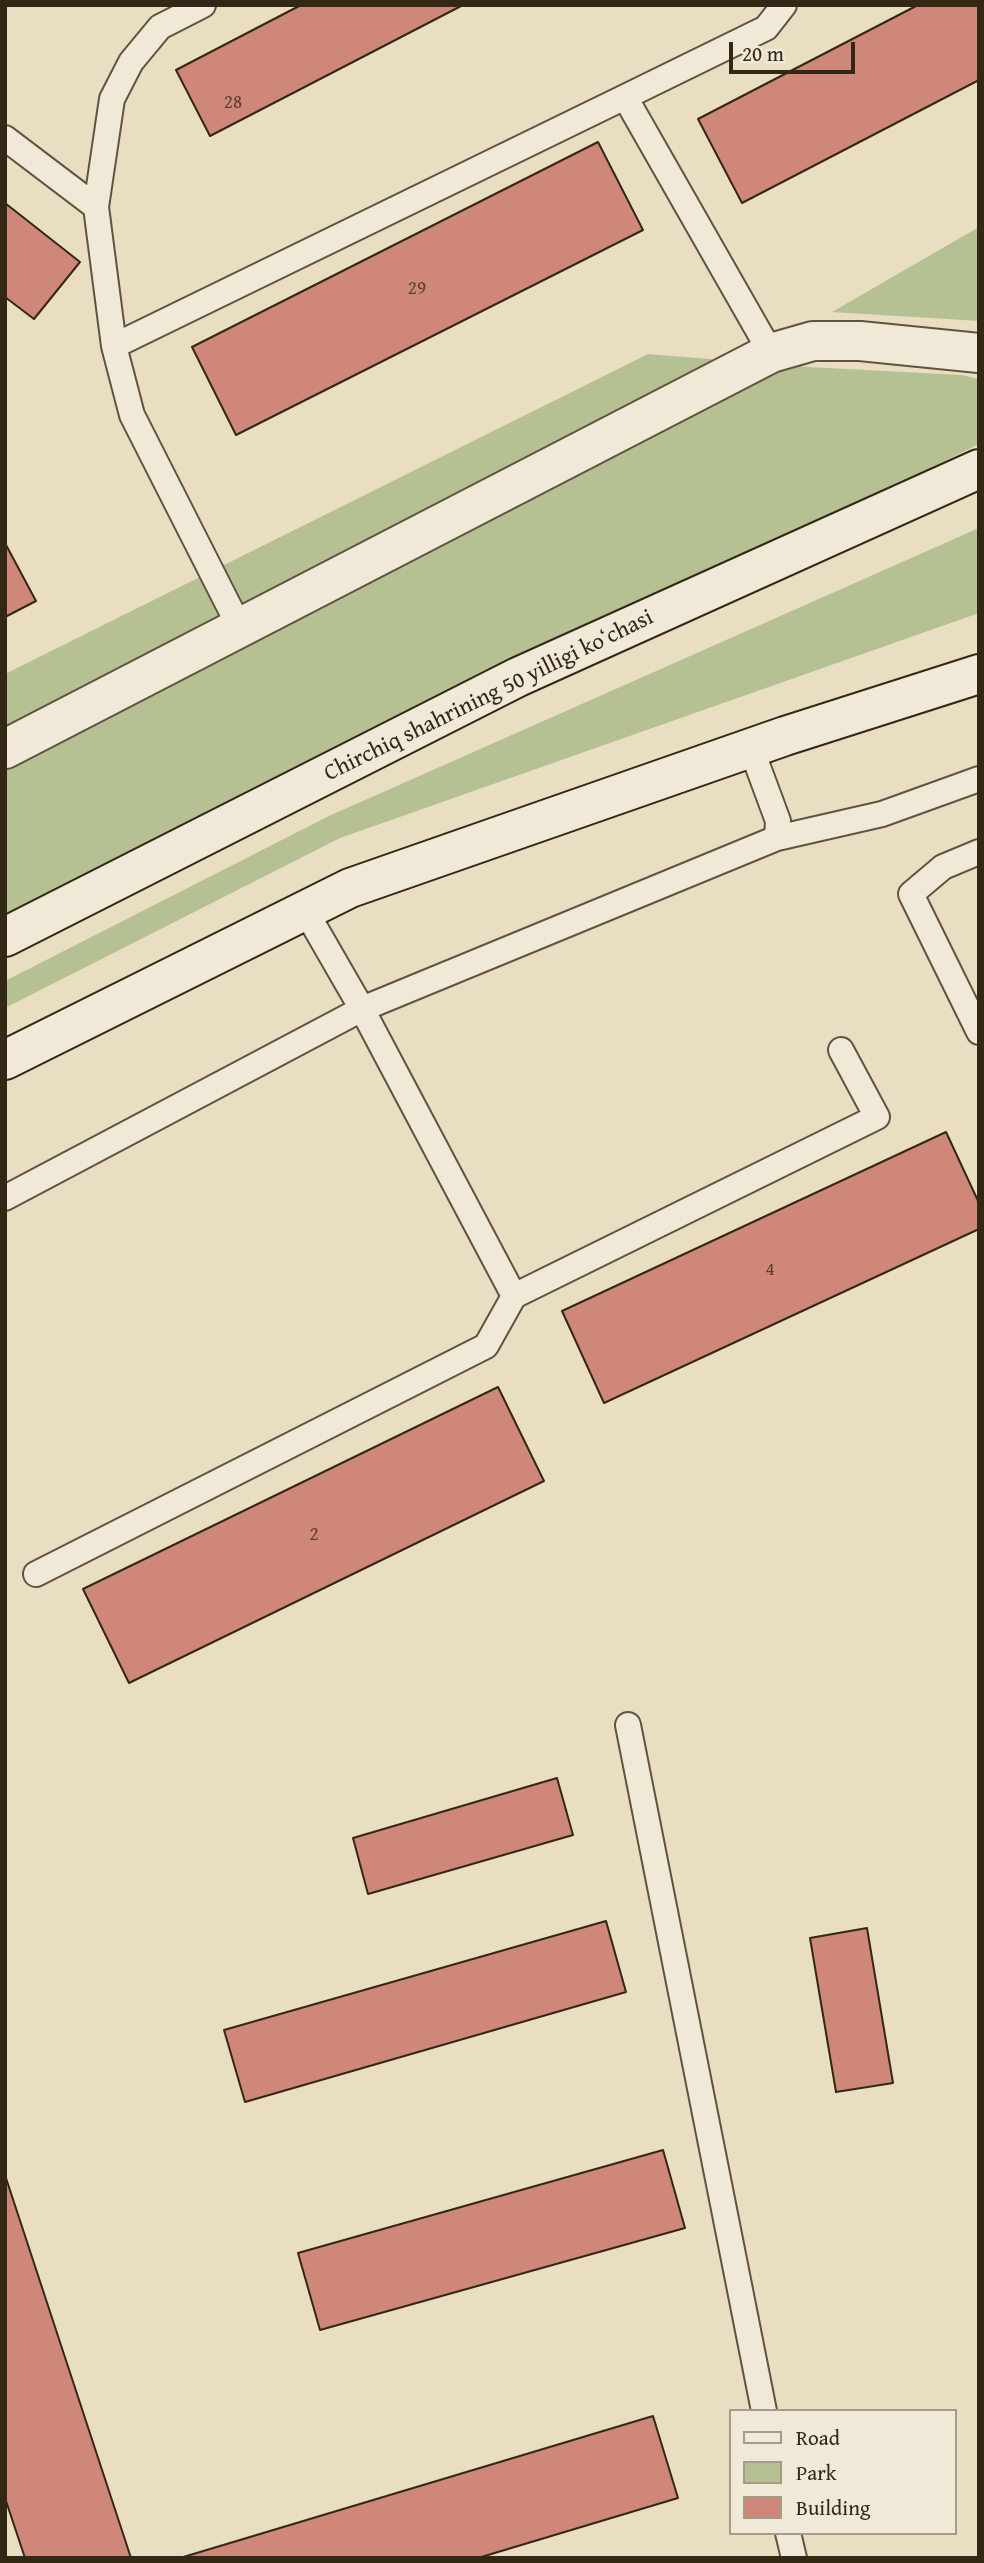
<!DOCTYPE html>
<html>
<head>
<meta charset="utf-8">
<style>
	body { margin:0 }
	#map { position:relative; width:984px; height:2563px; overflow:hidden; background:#e9ddc2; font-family:"Gentium Book Plus",serif }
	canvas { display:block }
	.frame { position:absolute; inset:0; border:7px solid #332716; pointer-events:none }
	.legend { position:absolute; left:729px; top:2409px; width:228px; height:126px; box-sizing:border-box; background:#f1e9d7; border:2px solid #a59b8a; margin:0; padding:9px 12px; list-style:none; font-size:21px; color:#332716 }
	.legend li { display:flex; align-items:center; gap:14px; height:35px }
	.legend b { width:35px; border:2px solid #a59b8a }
	.scale { position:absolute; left:729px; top:42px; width:126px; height:32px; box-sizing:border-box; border:4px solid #332716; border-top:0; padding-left:9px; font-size:21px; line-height:24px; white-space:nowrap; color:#332716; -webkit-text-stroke:5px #f1e9d7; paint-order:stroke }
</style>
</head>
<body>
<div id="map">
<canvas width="984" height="2563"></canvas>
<div class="frame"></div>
<ul class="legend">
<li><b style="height:9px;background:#f1e9d7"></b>Road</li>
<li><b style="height:19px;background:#b6c193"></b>Park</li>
<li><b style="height:19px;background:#cf877a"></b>Building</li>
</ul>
<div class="scale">20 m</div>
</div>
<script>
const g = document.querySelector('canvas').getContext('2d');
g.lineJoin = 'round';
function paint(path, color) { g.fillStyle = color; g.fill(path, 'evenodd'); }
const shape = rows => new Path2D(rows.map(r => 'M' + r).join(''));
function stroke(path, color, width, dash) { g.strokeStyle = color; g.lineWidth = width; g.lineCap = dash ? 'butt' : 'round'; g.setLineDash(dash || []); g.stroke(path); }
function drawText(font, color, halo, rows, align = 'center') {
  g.font = font + ' "Gentium Book Plus",serif'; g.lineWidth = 7; g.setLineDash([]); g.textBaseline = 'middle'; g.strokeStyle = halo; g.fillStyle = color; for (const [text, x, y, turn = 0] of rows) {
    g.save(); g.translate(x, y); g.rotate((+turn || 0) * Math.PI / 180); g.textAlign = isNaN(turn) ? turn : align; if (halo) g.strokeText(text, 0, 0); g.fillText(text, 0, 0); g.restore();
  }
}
const green = shape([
	[979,227,979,321,832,312],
	[648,354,809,367,961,375,979,379,979,444,5,925,5,674],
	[979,528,979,613,340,838,5,1008,5,981,329,816]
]);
const building = shape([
	[301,5,463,5,210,136,176,70,301,5],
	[918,5,979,5,979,80,742,203,698,119,918,5],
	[598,142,643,230,236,435,192,347,598,142],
	[5,203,80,262,34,319,5,297,5,203],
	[5,543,36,601,5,617,5,543],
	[946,1132,979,1203,979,1229,604,1403,562,1311,946,1132],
	[498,1387,544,1481,129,1683,83,1589,498,1387],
	[557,1778,573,1835,368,1894,353,1838,557,1778],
	[606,1921,626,1992,245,2102,224,2030,606,1921],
	[867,1928,893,2083,836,2092,810,1938,867,1928],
	[663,2150,685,2228,320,2330,298,2253,663,2150],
	[5,2175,131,2558,25,2558,5,2498,5,2175],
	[653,2416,678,2498,478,2558,180,2558,653,2416]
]);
const service = shape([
	[203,5,160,27,131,62,112,99,96,207,114,346,132,415,240,628],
	[5,138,96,207],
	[114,346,625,97],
	[771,353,625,97,766,28,784,5],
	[777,838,882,814,979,779],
	[979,852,943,867,911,894,979,1032],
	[5,1198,362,1009,777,838,778,821,751,748],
	[514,1296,877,1117,841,1050],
	[36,1574,486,1346,514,1296,362,1009,305,910],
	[628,1725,764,2411],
	[788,2533,794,2558]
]);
const minor = shape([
	[5,749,771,353,813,341,860,341,979,353]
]);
const secondary = shape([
	[5,937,518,677,979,469],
	[5,1060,350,888,785,736,979,674]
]);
const numberNames = [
	["28",233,103],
	["29",417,289],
	["4",770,1270],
	["2",314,1535]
];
const streetNames = [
	["Chirchiq shahrining 50 yilligi koʻchasi",489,696,-26]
];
paint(green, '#b6c193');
paint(building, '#cf877a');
stroke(building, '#332716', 2);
stroke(service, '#605441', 28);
stroke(minor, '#605441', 42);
stroke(secondary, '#332716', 42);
stroke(service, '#f1e9d7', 24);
stroke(minor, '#f1e9d7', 38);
stroke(secondary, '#f1e9d7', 38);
drawText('19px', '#5a3f2f', null, numberNames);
drawText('23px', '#332716', '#f1e9d7', streetNames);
</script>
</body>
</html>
